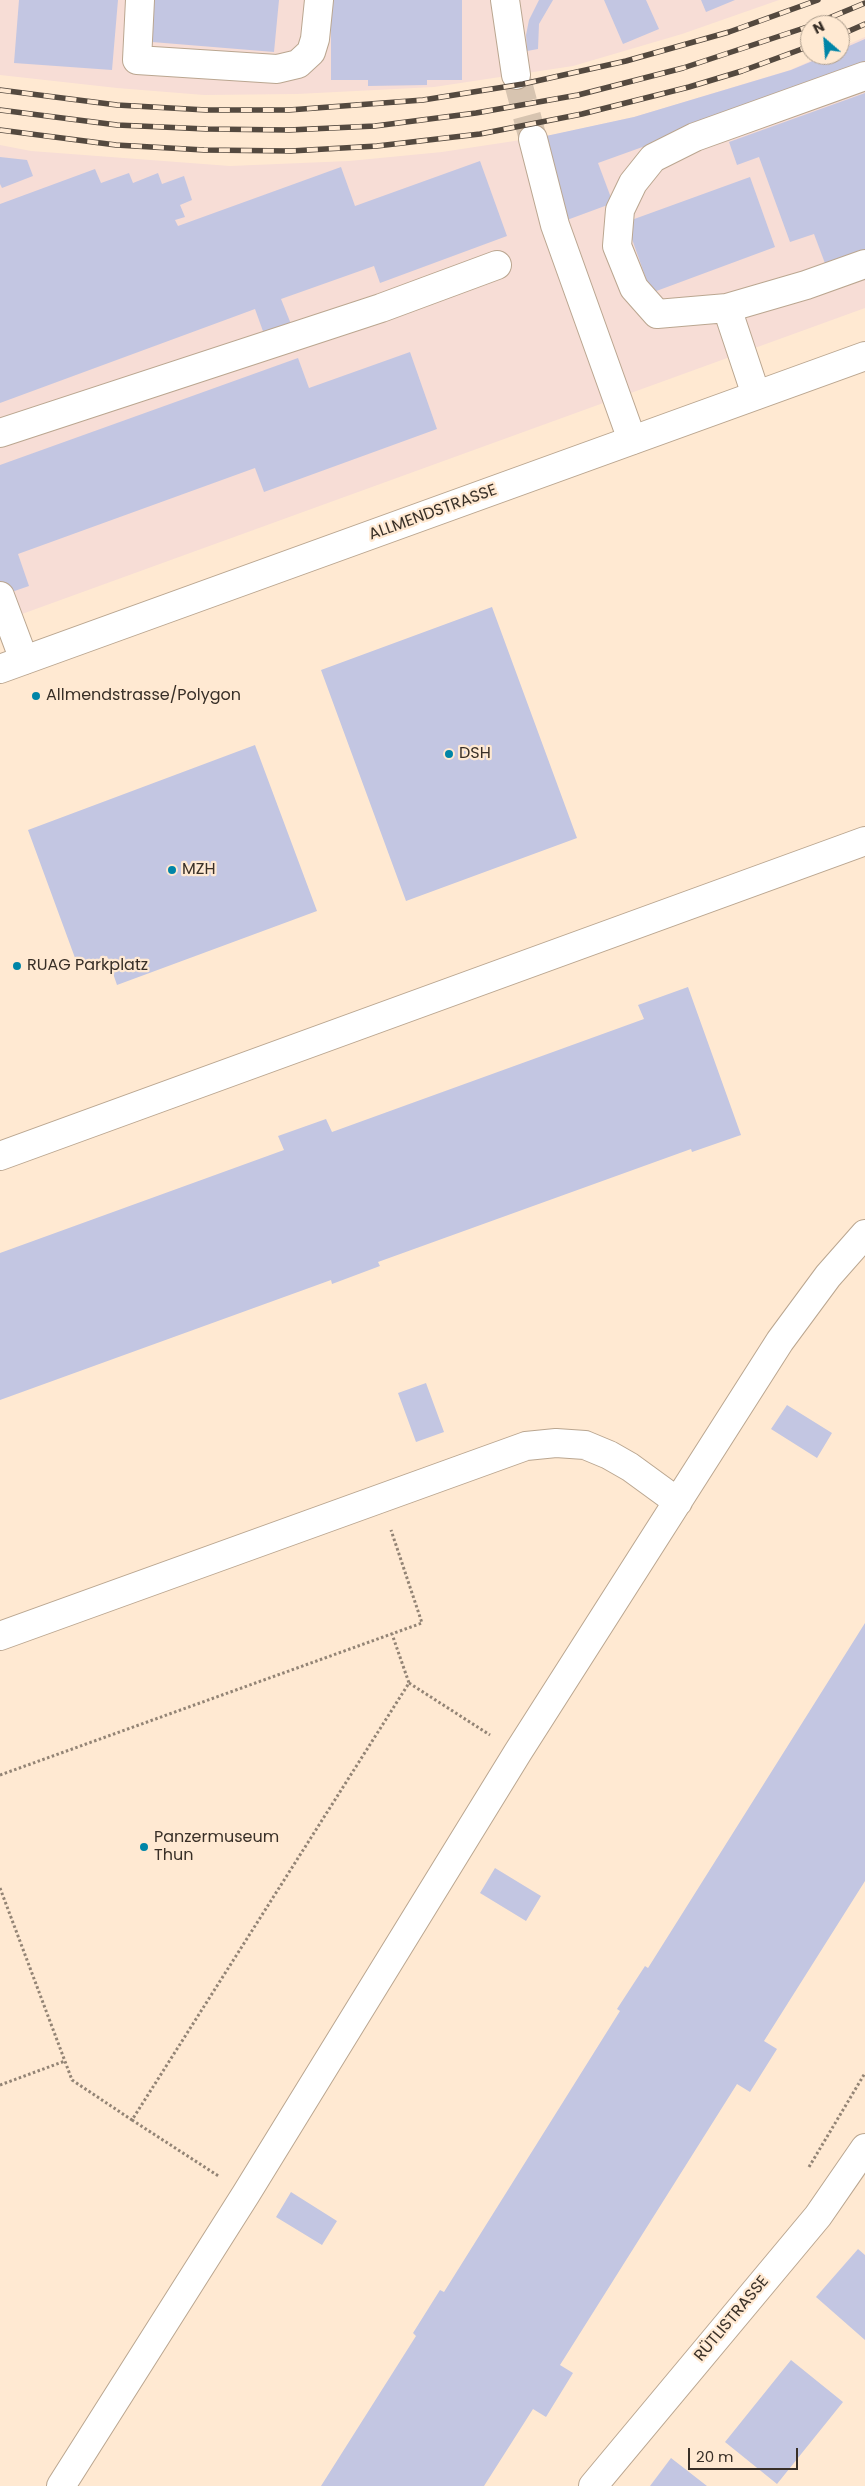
<!DOCTYPE html>
<html>
<head>
<meta charset="utf-8">
<style>
	body { margin:0 }
	#map { position:relative; width:865px; height:2486px; overflow:hidden; background:#ffe9d2; font-family:Poppins,sans-serif }
	canvas { display:block }
	.north { position:absolute; left:800px; top:15px; width:50px; height:50px; box-sizing:border-box; background:#ffe9d2; border:1px solid #af9f8e; border-radius:50%; rotate:333deg; font-size:14px; font-weight:700; line-height:20px; text-align:center; color:#382f27 }
	.north::after { content:''; display:block; margin:auto; width:18px; height:22px; background:#0085a7; clip-path:polygon(50% 0,100% 100%,50% 72%,0 100%) }
	.scale { position:absolute; left:688px; top:2448px; width:110px; height:22px; box-sizing:border-box; border:2px solid #382f27; border-top:0; padding-left:6px; font-size:15px; line-height:18px; white-space:nowrap; color:#382f27; -webkit-text-stroke:4px #ffe9d2; paint-order:stroke }
</style>
</head>
<body>
<div id="map">
<canvas width="865" height="2486"></canvas>
<div class="north">N</div>
<div class="scale">20 m</div>
</div>
<script>
const g = document.querySelector('canvas').getContext('2d');
g.lineJoin = 'round';
function paint(path, color) { g.fillStyle = color; g.fill(path, 'evenodd'); }
const shape = rows => new Path2D(rows.map(r => 'M' + r).join(''));
function stroke(path, color, width, dash) { g.strokeStyle = color; g.lineWidth = width; g.lineCap = dash ? 'butt' : 'round'; g.setLineDash(dash || []); g.stroke(path); }
function drawText(font, color, halo, rows, align = 'center') {
  g.font = font + ' Poppins,sans-serif'; g.lineWidth = 4.5; g.setLineDash([]); g.textBaseline = 'middle'; g.strokeStyle = halo; g.fillStyle = color; for (const [text, x, y, turn = 0] of rows) {
    g.save(); g.translate(x, y); g.rotate((+turn || 0) * Math.PI / 180); g.textAlign = isNaN(turn) ? turn : align; if (halo) g.strokeText(text, 0, 0); g.fillText(text, 0, 0); g.restore();
  }
}
const industrial = shape([
	[0,0,779,0,682,34,573,66,434,87,297,94,204,95,117,88,0,75],
	[865,37,865,308,0,622,0,145,31,151,230,166,349,161,442,152,547,136,634,117,790,70,824,55,840,55,840,48]
]);
const building = shape([
	[19,0,118,0,112,70,14,63],
	[148,0,279,0,274,52,152,42,153,25,146,24],
	[331,0,462,0,462,80,427,80,427,85,368,86,368,80,331,80],
	[539,0,553,0,539,24,538,49,527,51,526,35,529,20],
	[604,0,646,0,659,29,623,44],
	[701,0,735,0,706,12],
	[865,39,865,67,598,163,613,203,567,220,546,136,634,117,791,70,827,55,840,55,840,50],
	[865,93,865,251,826,266,814,234,790,242,759,157,737,165,729,142],
	[0,157,27,160,33,176,2,188,0,184],
	[480,161,507,236,380,283,374,266,281,299,291,324,264,334,255,309,0,403,0,204,95,169,101,183,129,173,133,183,158,173,162,184,184,176,192,200,180,205,185,217,175,220,178,226,341,167,355,206],
	[750,177,775,247,651,293,626,222],
	[410,352,437,429,264,492,255,468,18,554,29,586,0,596,0,465,298,358,309,388],
	[492,607,577,838,406,901,321,670],
	[255,745,317,911,117,985,107,956,78,966,28,830],
	[688,987,741,1135,692,1152,691,1149,378,1262,380,1266,332,1284,331,1280,0,1400,0,1253,284,1150,278,1136,326,1119,332,1132,644,1019,638,1005],
	[426,1383,444,1432,416,1442,398,1393],
	[787,1405,832,1433,817,1458,771,1429],
	[865,1623,865,1881,764,2041,777,2049,750,2092,737,2084,560,2365,573,2373,546,2417,533,2409,484,2486,321,2486,416,2336,413,2333,440,2290,444,2292,620,2011,617,2009,645,1966,648,1968],
	[495,1868,541,1896,526,1921,480,1893],
	[291,2192,337,2221,322,2245,276,2217],
	[858,2249,865,2255,865,2340,816,2297],
	[791,2360,843,2402,777,2484,725,2442],
	[671,2458,707,2486,650,2486]
]);
const minorTunnel = shape([
	[516,75,533,139]
]);
const path = shape([
	[409,1683,490,1735],
	[0,1775,422,1623,391,1530],
	[0,1888,72,2080,132,2120,409,1683,392,1634],
	[0,2085,65,2061],
	[132,2120,220,2177],
	[809,2167,865,2073]
]);
const minor = shape([
	[140,0,137,60,277,69,298,64,311,52,315,39,319,0],
	[505,0,516,75],
	[865,76,695,137,653,158,633,183,620,210,617,246,634,288,657,314,727,308,806,285,865,264],
	[533,139,555,225,632,440],
	[727,308,756,395],
	[0,433,381,308,497,265],
	[0,596,24,660],
	[0,1156,865,841],
	[0,1636,526,1446,556,1443,585,1445,609,1455,630,1467,678,1502],
	[61,2486,246,2194,518,1752,780,1341,828,1276,865,1234],
	[593,2486,818,2216,865,2148]
]);
const major = shape([
	[0,669,865,356]
]);
const rail = shape([
	[812,25,865,3],
	[840,35,865,24],
	[0,90,117,105,206,110,289,110,423,100,523,84,626,61,729,32,818,0],
	[0,110,117,125,206,129,289,130,375,126,476,113,578,95,683,68,810,26],
	[0,130,116,145,204,150,291,151,377,146,480,134,582,114,689,87,742,71,810,46]
]);
const markers = [
	[36,696,5,"#0085a7"],
	[449,754,5,"#0085a7"],
	[172,870,5,"#0085a7"],
	[17,966,5,"#0085a7"],
	[144,1847,5,"#0085a7"]
];
const streetNames = [
	["ALLMENDSTRASSE",433,513,-20],
	["RÜTLISTRASSE",732,2319,-50]
];
const poiNames = [
	["Allmendstrasse/Polygon",46,696],
	["DSH",459,754],
	["MZH",182,870],
	["RUAG Parkplatz",27,966],
	["Panzermuseum",154,1838],
	["Thun",154,1856]
];
paint(industrial, '#f7ddd6');
paint(building, '#c3c6e2');
stroke(minorTunnel, '#d7c4b0', 28, [28, 14]);
stroke(minor, '#baa690', 30);
stroke(major, '#baa690', 30);
stroke(path, '#938475', 3, [2.5, 2.5]);
stroke(minor, '#fff', 28);
stroke(major, '#fff', 28);
stroke(rail, '#54493f', 5.5);
stroke(rail, '#ffe9d2', 4, [11]);
for (const [x, y, r, color] of markers) { const dot = new Path2D(); dot.arc(x, y, r, 0, 2 * Math.PI); g.fillStyle = color; g.fill(dot); stroke(dot, '#ffe9d2', 2); }
drawText('16px', '#382f27', '#ffe9d2', streetNames);
drawText('16px', '#382f27', '#ffe9d2', poiNames, 'left');
</script>
</body>
</html>
